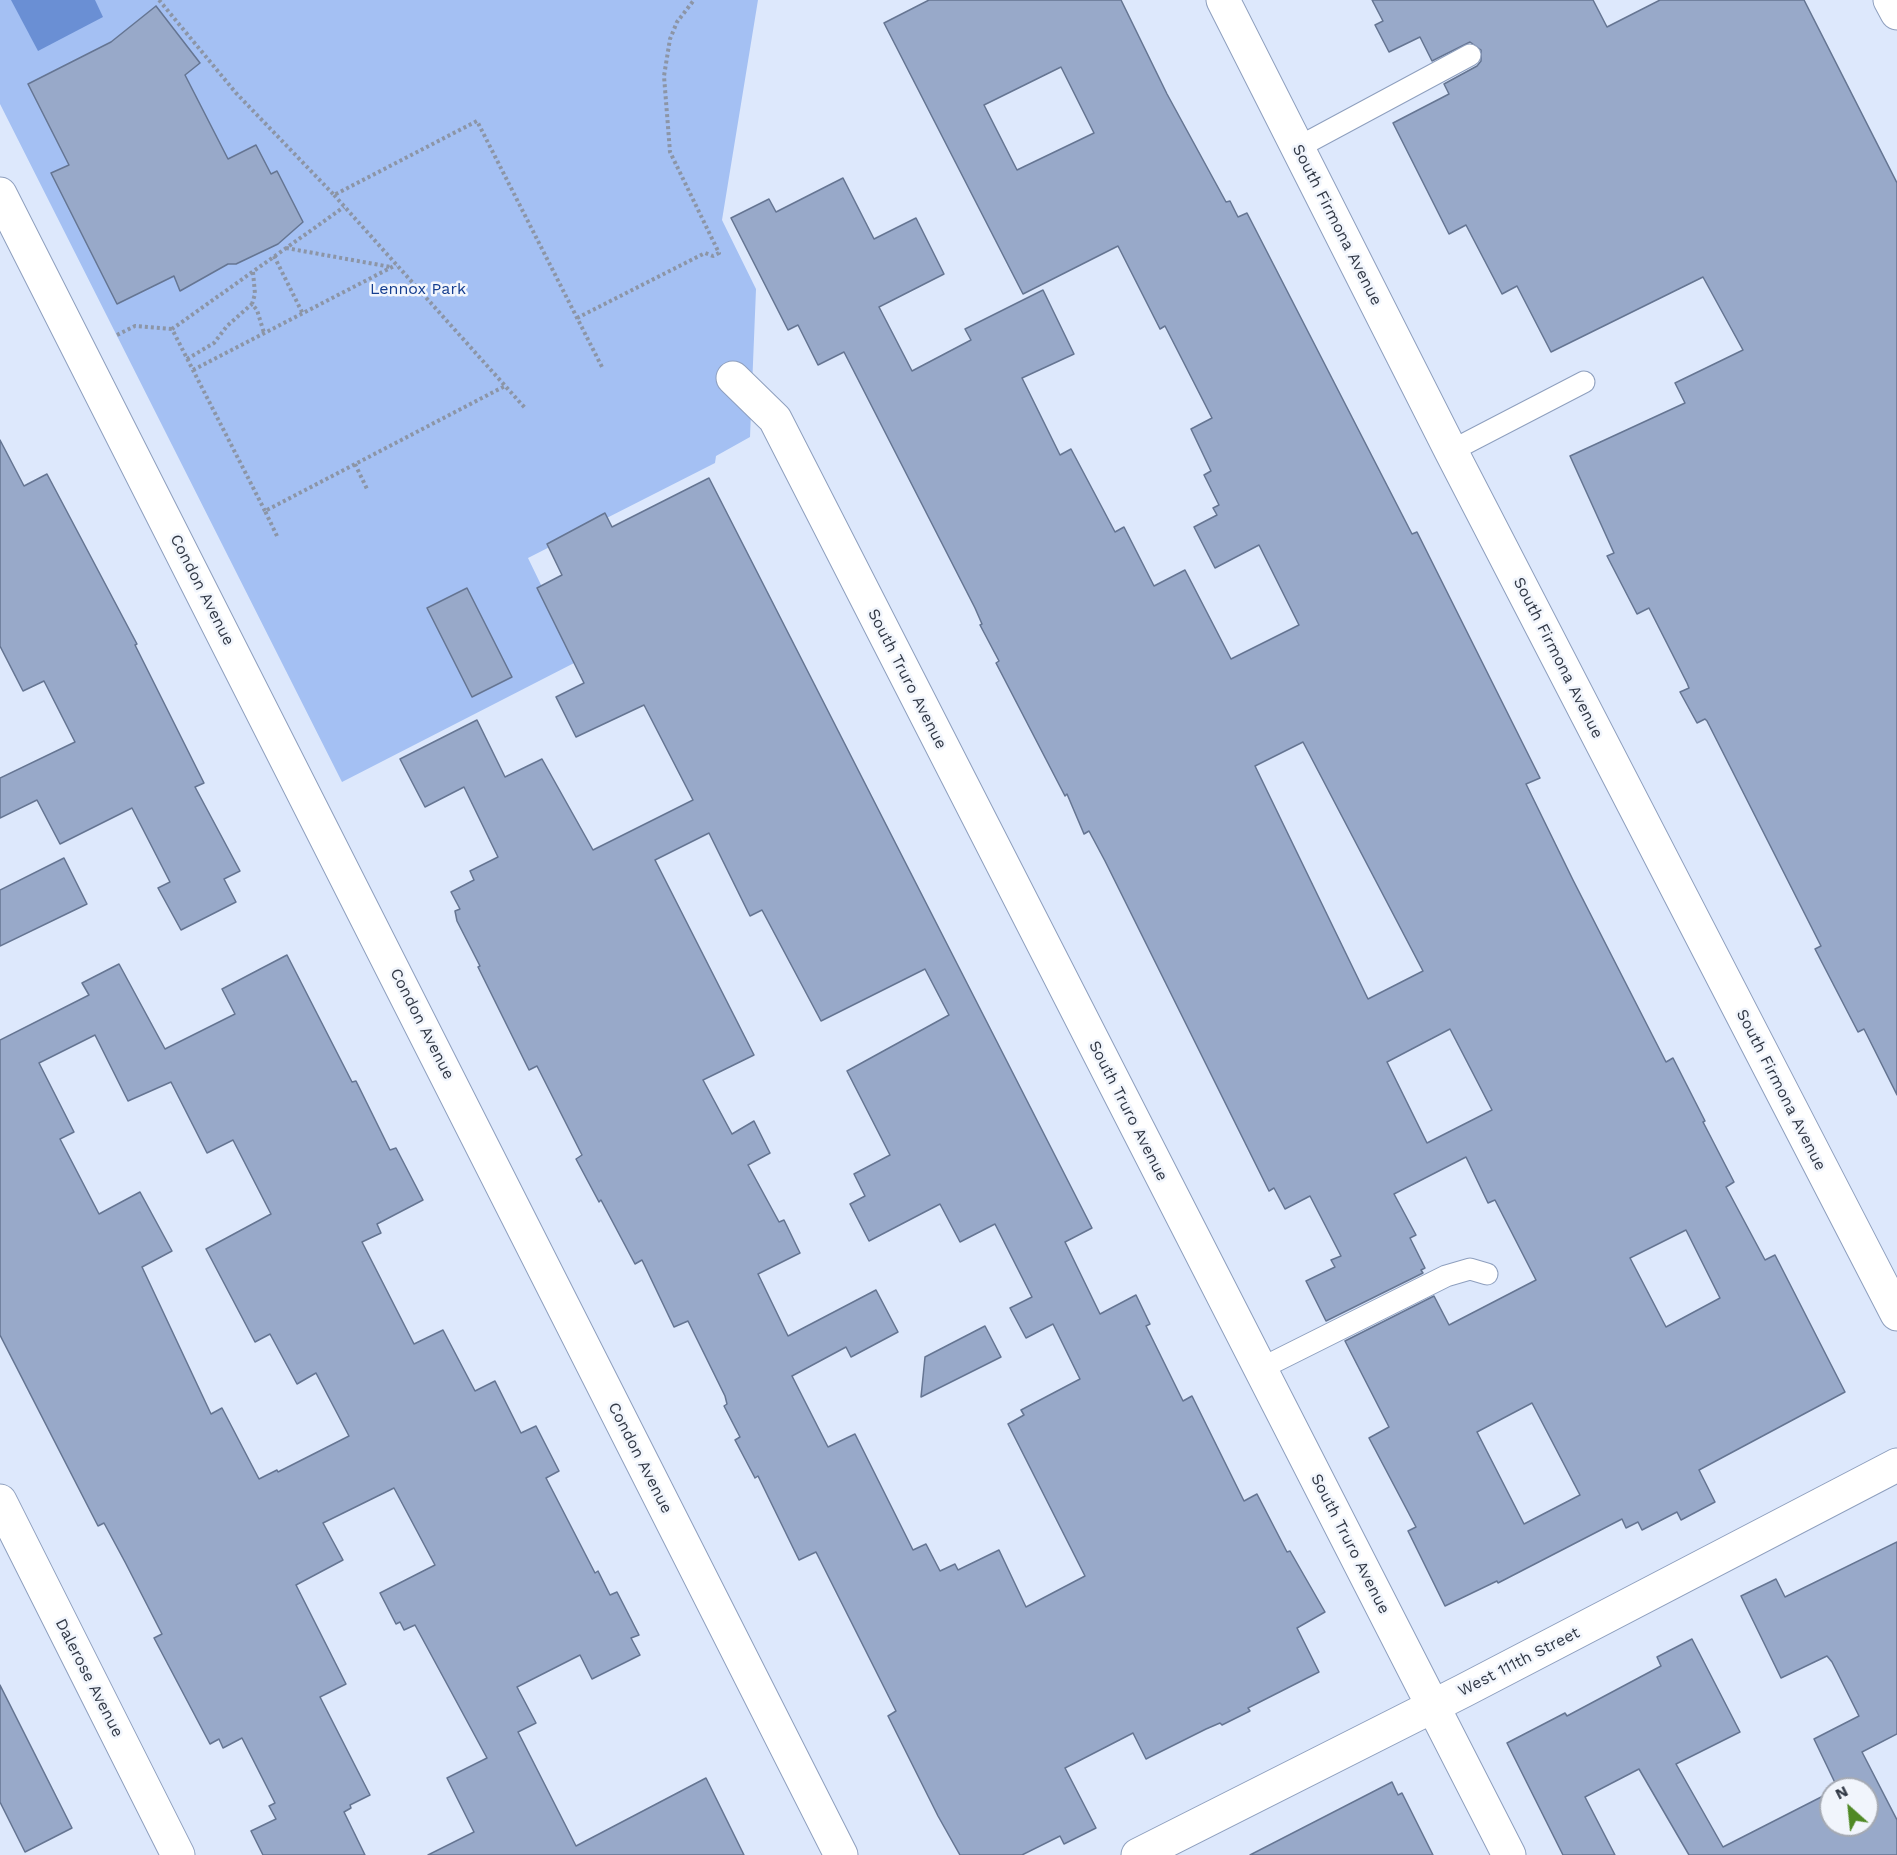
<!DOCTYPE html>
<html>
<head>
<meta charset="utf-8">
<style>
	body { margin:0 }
	#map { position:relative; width:1897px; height:1855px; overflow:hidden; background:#dde8fc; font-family:"Work Sans",sans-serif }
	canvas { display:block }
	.north { position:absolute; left:1819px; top:1777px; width:60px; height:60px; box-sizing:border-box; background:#f1f5fc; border:2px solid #a4a9b3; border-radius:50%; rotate:333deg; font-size:16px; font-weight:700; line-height:24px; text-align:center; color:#313845 }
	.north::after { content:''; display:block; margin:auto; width:21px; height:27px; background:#4f8925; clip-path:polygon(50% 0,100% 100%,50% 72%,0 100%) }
</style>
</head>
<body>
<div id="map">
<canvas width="1897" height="1855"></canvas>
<div class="north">N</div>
</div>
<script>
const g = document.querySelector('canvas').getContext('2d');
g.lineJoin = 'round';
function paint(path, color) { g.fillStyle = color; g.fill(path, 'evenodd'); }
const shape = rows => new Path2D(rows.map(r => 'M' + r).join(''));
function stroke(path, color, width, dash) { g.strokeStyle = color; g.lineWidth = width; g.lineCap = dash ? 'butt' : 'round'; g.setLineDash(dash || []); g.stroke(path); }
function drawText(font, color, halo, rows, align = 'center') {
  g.font = font + ' "Work Sans",sans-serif'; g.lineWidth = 5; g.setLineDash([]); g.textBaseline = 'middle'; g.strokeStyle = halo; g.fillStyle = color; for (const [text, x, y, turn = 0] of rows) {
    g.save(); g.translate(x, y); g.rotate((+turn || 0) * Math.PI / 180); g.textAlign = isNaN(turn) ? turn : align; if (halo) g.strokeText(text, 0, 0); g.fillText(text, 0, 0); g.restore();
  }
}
const green = shape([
	[0,0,758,0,722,220,756,289,750,437,716,456,715,463,528,558,578,661,342,782,0,104]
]);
const water = shape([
	[11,0,95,0,103,17,38,51]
]);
const building = shape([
	[929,0,1121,0,1167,94,1226,202,1230,201,1238,217,1247,213,1412,534,1417,532,1540,778,1526,784,1573,880,1666,1062,1673,1058,1705,1121,1703,1122,1734,1182,1726,1187,1765,1260,1775,1255,1845,1392,1699,1470,1715,1502,1681,1520,1677,1512,1642,1530,1638,1522,1626,1528,1622,1519,1498,1583,1497,1581,1445,1606,1408,1531,1416,1527,1369,1438,1389,1427,1345,1341,1434,1296,1449,1325,1536,1280,1495,1200,1488,1203,1466,1157,1394,1194,1416,1235,1410,1238,1425,1268,1421,1270,1423,1273,1326,1321,1306,1281,1335,1267,1331,1260,1341,1256,1310,1196,1285,1209,1274,1188,1269,1191,1105,861,1089,831,1084,834,1067,794,1065,796,996,663,999,661,980,625,982,624,975,608,844,352,818,365,798,325,788,330,731,218,769,199,776,212,843,178,874,239,916,218,944,274,879,307,912,371,971,340,965,329,1043,290,1074,354,1022,378,1060,455,1071,449,1115,532,1124,527,1154,586,1185,570,1231,659,1299,625,1259,545,1215,568,1194,527,1217,515,1213,508,1219,505,1204,475,1211,471,1191,429,1212,418,1165,326,1160,329,1118,246,1023,294,884,23,929,0],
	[1061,67,1094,133,1017,170,984,105,1061,67],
	[1303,742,1423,971,1368,999,1255,766,1303,742],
	[1450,1029,1492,1110,1427,1143,1387,1062,1450,1029],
	[1686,1230,1720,1298,1666,1327,1630,1258,1686,1230],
	[1532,1403,1580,1495,1524,1524,1477,1432,1532,1403],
	[1372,0,1593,0,1607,27,1660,0,1804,0,1897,183,1897,1095,1864,1029,1858,1032,1815,949,1821,946,1707,721,1705,719,1697,723,1680,692,1689,688,1687,683,1649,608,1637,614,1607,556,1614,553,1570,456,1685,403,1675,383,1743,350,1703,277,1551,352,1517,286,1502,294,1466,225,1449,234,1393,123,1449,94,1444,84,1477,66,1481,61,1481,50,1470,42,1432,61,1420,37,1389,52,1375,25,1383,21,1372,0],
	[156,6,200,63,185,75,228,159,256,145,271,174,277,171,303,222,278,244,236,264,228,264,180,291,174,276,117,304,51,173,69,165,28,84,111,42,156,6],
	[0,440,24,486,47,474,137,644,135,645,204,783,195,787,240,871,224,879,236,902,181,930,158,888,170,882,132,808,60,844,37,800,0,818,0,778,75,742,44,681,23,691,0,646,0,440],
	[709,478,1092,1228,1065,1242,1100,1314,1136,1295,1150,1324,1146,1326,1183,1401,1192,1396,1244,1501,1257,1494,1287,1552,1290,1551,1325,1612,1297,1628,1319,1672,1248,1708,1250,1711,1222,1725,1220,1723,1206,1729,1146,1759,1133,1733,1065,1768,1096,1828,1064,1844,1060,1836,1022,1855,960,1855,938,1816,888,1716,896,1711,816,1552,799,1560,758,1476,755,1478,735,1440,740,1437,724,1406,727,1404,725,1396,688,1321,674,1327,642,1260,635,1264,601,1200,599,1202,576,1159,582,1155,537,1066,529,1070,478,967,480,966,457,921,455,911,460,909,451,892,474,880,470,871,498,857,464,787,425,807,400,759,477,720,505,777,542,759,593,850,693,800,644,705,576,737,556,697,584,683,537,588,562,575,547,544,605,513,612,527,709,478],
	[709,833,750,916,762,910,821,1021,925,969,949,1015,847,1071,890,1155,854,1174,865,1196,850,1204,869,1241,940,1204,960,1242,995,1224,1032,1297,1010,1308,1026,1338,1053,1324,1080,1379,1021,1410,1024,1415,1008,1424,1085,1576,1026,1607,999,1550,958,1570,955,1564,940,1571,926,1544,913,1550,855,1434,828,1447,792,1376,846,1347,851,1357,898,1332,876,1290,788,1336,758,1274,800,1253,784,1220,779,1222,748,1165,770,1153,754,1121,732,1134,703,1080,754,1055,655,860,709,833],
	[467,588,512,677,472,697,427,608,467,588],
	[64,858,87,904,0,946,0,890,64,858],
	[287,955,352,1082,356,1081,390,1150,396,1148,423,1200,377,1224,381,1233,362,1242,414,1344,443,1330,475,1391,495,1381,521,1433,536,1426,559,1471,546,1478,595,1573,598,1571,610,1595,617,1592,639,1635,631,1638,640,1655,592,1679,580,1655,517,1687,536,1723,518,1732,576,1846,706,1778,744,1855,428,1855,474,1832,447,1778,487,1758,415,1625,404,1630,400,1622,396,1624,380,1593,435,1565,394,1488,323,1523,343,1560,296,1585,346,1684,320,1697,370,1795,350,1805,351,1808,344,1812,365,1855,263,1855,251,1831,276,1819,269,1806,275,1803,242,1738,223,1748,219,1739,210,1744,154,1638,162,1634,125,1562,104,1523,98,1526,0,1335,0,1040,89,995,82,983,119,964,165,1049,235,1014,222,989,287,955],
	[95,1035,128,1101,171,1082,207,1153,233,1140,271,1214,206,1249,255,1342,270,1334,297,1384,316,1373,349,1436,278,1472,277,1470,259,1479,222,1408,211,1414,142,1267,172,1251,140,1192,99,1214,60,1139,74,1132,39,1063,95,1035],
	[985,1326,1001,1357,921,1397,925,1357,985,1326],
	[1897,1542,1897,1734,1862,1752,1897,1820,1897,1855,1689,1855,1639,1769,1585,1797,1615,1855,1563,1855,1507,1743,1565,1713,1567,1716,1661,1666,1657,1657,1692,1639,1740,1732,1676,1764,1723,1847,1831,1792,1831,1825,1867,1825,1867,1789,1838,1789,1814,1739,1859,1716,1832,1662,1827,1656,1781,1678,1741,1596,1776,1579,1785,1597,1897,1542],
	[0,1685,72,1828,25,1852,0,1802,0,1685],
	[1392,1782,1398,1795,1402,1793,1433,1855,1250,1855,1392,1782]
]);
const path = shape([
	[159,0,236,93,334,195,477,121,603,369],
	[334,195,525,408],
	[286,248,391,267],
	[274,256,303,314],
	[253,272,255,294,252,304,257,310,264,333],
	[577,318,705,253,713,256,719,253,670,152,664,76,670,39,677,22,694,0],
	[117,335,135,326,172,329],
	[187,359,214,343,227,326,252,304],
	[193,370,396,265],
	[355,464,367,489],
	[265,511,172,329,344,207],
	[277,536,265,511,505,386]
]);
const lane = shape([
	[1297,148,1470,55],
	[1451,451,1584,382],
	[1260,1369,1446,1276,1470,1269,1487,1274]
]);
const street = shape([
	[1223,0,1451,451,1897,1314],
	[1890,0,1897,13],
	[0,194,841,1855],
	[733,378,775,419,1509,1855],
	[0,1501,178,1855],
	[1138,1855,1463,1691,1897,1465]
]);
const streetNames = [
	["South Firmona Avenue",1337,225,63],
	["Condon Avenue",202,590,63],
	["South Firmona Avenue",1558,658,63],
	["South Truro Avenue",907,679,63],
	["Condon Avenue",422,1024,63],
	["South Firmona Avenue",1781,1090,63],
	["South Truro Avenue",1128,1111,63],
	["Condon Avenue",640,1458,63],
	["South Truro Avenue",1350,1544,63],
	["West 111th Street",1519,1662,-27],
	["Dalerose Avenue",89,1678,63]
];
const parkNames = [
	["Lennox Park",418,289]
];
paint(green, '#a4c0f3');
paint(water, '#6a8fd4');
paint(building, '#98a9c9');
stroke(building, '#657592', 1.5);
stroke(lane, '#8e9fbe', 23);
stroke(street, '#8e9fbe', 35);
stroke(path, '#8c95a6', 4, [3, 3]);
stroke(lane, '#fff', 21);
stroke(street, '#fff', 33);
drawText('16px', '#313845', '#f1f5fc', streetNames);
drawText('16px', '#153e8f', '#f1f5fc', parkNames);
</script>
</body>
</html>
